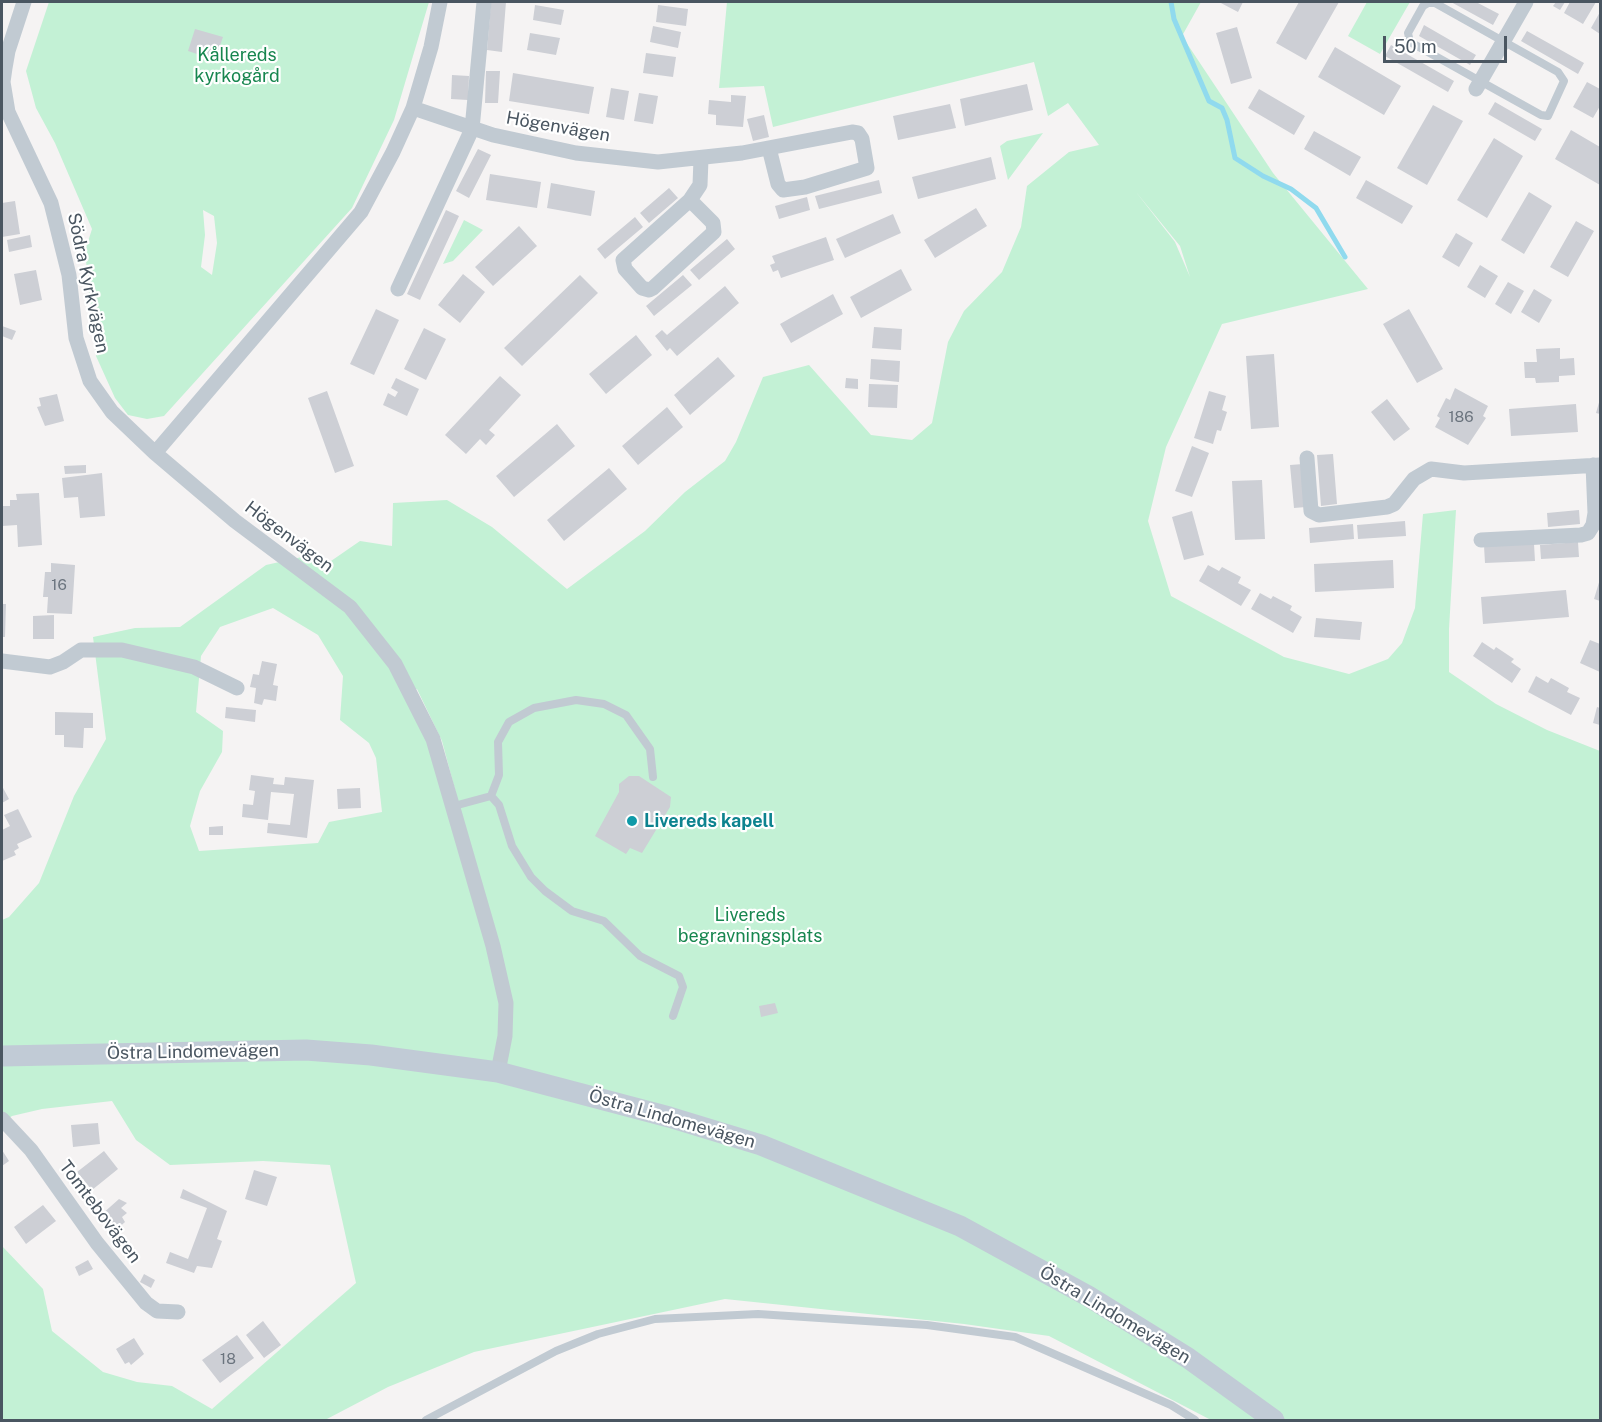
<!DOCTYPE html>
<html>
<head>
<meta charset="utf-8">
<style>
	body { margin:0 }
	#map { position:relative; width:1602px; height:1422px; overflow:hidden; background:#f5f3f3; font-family:"Public Sans",sans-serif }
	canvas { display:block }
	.frame { position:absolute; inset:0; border:3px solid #4a5661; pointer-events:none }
	.scale { position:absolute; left:1383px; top:36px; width:124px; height:27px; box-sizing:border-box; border:3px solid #4a5661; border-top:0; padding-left:8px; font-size:18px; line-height:21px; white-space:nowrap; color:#4a5661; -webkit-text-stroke:4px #fff; paint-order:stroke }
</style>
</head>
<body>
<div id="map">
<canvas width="1602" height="1422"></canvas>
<div class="frame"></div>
<div class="scale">50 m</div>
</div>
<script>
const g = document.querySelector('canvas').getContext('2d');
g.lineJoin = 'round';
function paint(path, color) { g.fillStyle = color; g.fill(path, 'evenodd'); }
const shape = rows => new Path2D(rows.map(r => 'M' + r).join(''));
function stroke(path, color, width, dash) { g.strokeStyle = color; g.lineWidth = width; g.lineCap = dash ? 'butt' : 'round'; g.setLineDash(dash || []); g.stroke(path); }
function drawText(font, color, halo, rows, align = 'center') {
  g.font = font + ' "Public Sans",sans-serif'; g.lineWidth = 4.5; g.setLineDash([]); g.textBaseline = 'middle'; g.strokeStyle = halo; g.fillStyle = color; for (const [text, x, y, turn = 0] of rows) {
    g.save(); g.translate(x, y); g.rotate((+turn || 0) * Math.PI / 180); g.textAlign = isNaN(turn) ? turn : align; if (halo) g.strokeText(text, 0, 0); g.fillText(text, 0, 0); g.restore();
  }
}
const green = shape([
	[49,2,429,2,394,120,352,208,164,416,147,419,128,415,115,398,96,356,85,251,92,229,55,143,36,108,26,71],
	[203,210,214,216,217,243,212,275,201,267,205,235],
	[727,2,1201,2,1182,36,1273,173,1368,289,1222,324,1166,447,1148,521,1171,596,1284,657,1349,674,1388,659,1402,643,1415,608,1423,514,1456,510,1449,629,1449,672,1496,704,1547,730,1600,751,1600,1420,1211,1420,1049,1336,964,1324,725,1299,474,1352,388,1387,325,1420,2,1420,2,1246,43,1289,52,1331,103,1372,137,1382,172,1386,212,1409,356,1283,330,1165,263,1161,170,1165,136,1140,112,1101,42,1109,12,1116,2,1124,2,920,9,917,39,883,74,796,106,739,93,637,135,628,180,627,266,565,311,555,331,561,360,541,392,546,393,503,447,500,492,527,567,589,645,531,685,492,725,461,736,442,763,377,809,365,871,435,912,440,932,423,948,342,964,311,1002,272,1021,227,1027,186,1069,152,1099,145,1068,103,1048,116,1034,62,773,127,764,86,719,88],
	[1136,192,1180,246,1190,277,1175,242],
	[273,608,318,635,343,676,340,720,369,743,376,758,382,812,329,822,318,843,199,851,190,826,200,791,222,752,223,731,196,712,201,656,220,627],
	[417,689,442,741,466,831,408,694],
	[1367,2,1410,2,1380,54,1348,36],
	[1043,133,1008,180,1000,146,1007,141],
	[464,220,483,230,453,261,443,264]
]);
const stream = shape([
	[1171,2,1174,19,1209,101,1222,108,1227,120,1235,158,1263,176,1291,189,1316,208,1345,257]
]);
const building = shape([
	[491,2,506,2,502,52,487,50],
	[1219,2,1243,2,1238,12],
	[1299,2,1339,2,1306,60,1276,43],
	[1451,2,1476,2,1499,14,1493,25],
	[1556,2,1565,2,1560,10,1553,6],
	[1570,2,1596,2,1583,24,1564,13],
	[535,5,564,10,561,25,533,20],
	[658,5,688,9,686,26,656,22],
	[1600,12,1600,34,1591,28],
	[1424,25,1476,55,1470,65,1419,36],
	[653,26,681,32,678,48,650,42],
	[1237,27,1252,78,1231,84,1216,33],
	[195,29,223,37,215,60,188,51],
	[1527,31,1584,63,1578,74,1521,41],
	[530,33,560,38,556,55,527,50],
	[1391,45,1454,81,1448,92,1385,56],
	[1335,47,1401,86,1384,115,1318,77],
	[646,53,676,57,673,77,643,73],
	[486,71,500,71,498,103,485,103],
	[513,73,594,87,589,114,509,101],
	[452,75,469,76,468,100,451,99],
	[1587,82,1600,89,1600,106,1593,118,1573,107],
	[1027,84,1033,110,965,126,960,99],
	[611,88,629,91,624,120,606,117],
	[1259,89,1305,116,1294,135,1248,108],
	[639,93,658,96,653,124,634,121],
	[731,95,746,96,743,127,716,125,716,115,708,114,709,100,731,102],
	[1495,102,1542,129,1535,141,1488,114],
	[950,104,956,128,898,140,893,116],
	[1433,105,1463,121,1427,185,1397,168],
	[764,115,769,137,753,141,747,119],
	[1571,130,1600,147,1600,185,1555,159],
	[1314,131,1361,157,1350,176,1304,149],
	[1494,138,1523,156,1487,218,1457,200],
	[478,149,491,155,469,198,456,191],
	[991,157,996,179,918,199,912,177],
	[490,174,541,182,537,208,486,200],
	[879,180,882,193,819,209,815,196],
	[1366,180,1413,206,1402,224,1356,198],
	[551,183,595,191,591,216,547,208],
	[669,188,678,198,649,223,640,213],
	[1529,192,1552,206,1524,254,1501,240],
	[807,197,810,210,779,219,775,206],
	[15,201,20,234,2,237,2,203],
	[976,208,987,226,935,258,924,240],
	[446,210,459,216,420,300,407,294],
	[893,214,901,233,845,258,836,239],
	[635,217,643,227,605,259,597,249],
	[1576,221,1594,231,1568,277,1550,267],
	[519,226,537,246,493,286,475,267],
	[1456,233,1473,243,1459,267,1442,257],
	[30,235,32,247,9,252,7,240],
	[826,237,834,260,781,278,778,270,773,272,770,265,775,263,772,256],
	[727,239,735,249,699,280,690,270],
	[1480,265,1498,276,1485,298,1467,287],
	[901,269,912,290,861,318,850,297],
	[36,270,42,300,20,305,14,274],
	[463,274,485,292,460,323,438,305],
	[580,275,598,293,522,366,504,348],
	[683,275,692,285,654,316,646,306],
	[1508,282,1524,291,1511,314,1495,304],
	[725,286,739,303,677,356,670,348,667,351,655,336,662,330,667,335],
	[1534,289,1552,300,1539,323,1521,312],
	[833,294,843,314,791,343,780,324],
	[376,309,399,320,374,375,350,364],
	[1409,309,1443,369,1417,383,1383,324],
	[2,326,16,331,12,340,2,336],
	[874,327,902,329,901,350,872,348],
	[424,328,446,339,426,380,404,369],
	[636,335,652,355,606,394,589,374],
	[1560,348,1560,359,1574,358,1575,375,1559,376,1559,382,1536,383,1535,378,1525,378,1524,362,1537,362,1536,349],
	[1274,354,1279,427,1251,429,1246,356],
	[718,357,735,376,690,415,674,395],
	[871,359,900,361,899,382,870,379],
	[500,376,521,395,489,430,495,435,486,445,480,439,466,454,445,435],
	[396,378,419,389,407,416,383,405,388,393,395,397,398,392,391,388],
	[846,378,858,379,858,389,845,388],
	[869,384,898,385,897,408,868,407],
	[1455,388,1488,406,1483,416,1486,418,1468,445,1435,427,1440,418,1437,416,1446,398,1450,400],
	[327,391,354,466,335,473,308,398],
	[1209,391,1226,396,1222,410,1227,412,1221,431,1217,430,1213,444,1194,438],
	[57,394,64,421,45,426,37,407,41,406,39,398],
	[1387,399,1410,429,1394,441,1371,412],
	[1600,399,1600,414,1596,413],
	[1576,404,1578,432,1511,436,1509,409],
	[667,407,683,427,638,465,622,446],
	[557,424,575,446,514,497,496,476],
	[1192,446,1209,453,1192,497,1175,491],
	[1333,454,1337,504,1321,506,1317,455],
	[1303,464,1306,507,1294,508,1290,465],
	[86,465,86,473,65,474,64,466],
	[609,468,627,489,564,541,547,520],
	[102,473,105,516,80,518,78,497,64,498,62,478],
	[1262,480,1265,539,1235,540,1232,481],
	[39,493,42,545,18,547,17,525,2,526,2,506,10,506,10,500,17,500,16,494],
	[1579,510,1580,524,1548,527,1547,513],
	[1192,511,1204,555,1184,560,1172,517],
	[1405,521,1406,536,1358,539,1357,525],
	[1353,524,1354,539,1310,543,1309,528],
	[1578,542,1579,557,1541,559,1540,545],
	[1534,544,1535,561,1485,563,1484,546],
	[1393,560,1394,588,1315,592,1314,564],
	[51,563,75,565,72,614,47,613,48,597,43,597,45,572,51,572],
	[1208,565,1219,571,1222,567,1241,577,1238,583,1251,590,1241,606,1199,581],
	[1600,579,1600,601,1594,599],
	[1566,590,1569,617,1483,624,1481,597],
	[1260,593,1271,599,1273,596,1292,606,1290,610,1302,617,1293,633,1251,609],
	[2,604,6,604,5,637,2,637],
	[54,615,54,639,33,639,33,616],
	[1316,618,1362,622,1360,640,1314,637],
	[1590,640,1600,644,1600,672,1580,663],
	[1482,642,1494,650,1496,647,1514,659,1511,662,1521,669,1512,683,1473,656],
	[262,661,277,664,273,685,278,686,276,701,264,699,262,705,254,703,256,688,250,687,253,674,259,675],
	[1536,676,1548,683,1551,678,1569,688,1567,692,1580,698,1571,715,1528,692],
	[226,707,256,710,255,722,225,718],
	[1597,707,1600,708,1600,725,1593,723],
	[55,712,93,713,93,728,84,728,83,748,64,747,64,735,55,735],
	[251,775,274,778,273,784,284,785,285,777,314,780,307,838,267,833,268,823,290,825,294,794,271,792,268,820,242,817,243,804,253,805,255,791,249,790],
	[629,776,639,776,671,797,670,807,642,853,630,848,626,854,595,836,619,792,619,784],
	[2,786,9,799,2,803],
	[360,788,361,808,338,809,337,789],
	[18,809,32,837,17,844,19,848,14,851,16,855,2,861,2,830,10,826,4,815],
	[223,826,223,835,209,835,209,827],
	[775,1003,778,1013,761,1017,759,1006],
	[98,1123,100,1144,73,1147,71,1125],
	[2,1150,9,1161,2,1166],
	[104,1151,118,1169,92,1190,77,1172],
	[254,1170,277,1177,267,1206,245,1199],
	[183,1189,227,1211,217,1239,222,1241,212,1268,197,1266,194,1273,166,1263,170,1252,188,1259,207,1208,180,1198],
	[119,1199,127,1203,121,1208,127,1213,122,1217,125,1222,114,1232,101,1215],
	[43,1205,56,1221,26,1244,14,1227],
	[88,1260,93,1269,79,1276,75,1267],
	[144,1274,155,1280,151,1288,140,1282],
	[263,1321,281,1345,264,1358,246,1335],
	[237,1335,254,1358,220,1383,202,1360],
	[134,1338,144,1354,131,1365,129,1362,125,1364,116,1349]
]);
const lane = shape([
	[1428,3,1435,3,1558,72,1564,81,1548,116,1541,115,1410,42,1408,33,1423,6,1428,3],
	[491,796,499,805,512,846,531,877,545,891,572,911,604,921,640,956,679,976,683,987,673,1016],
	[454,806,491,796,499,775,498,742,509,722,534,708,576,700,604,704,626,715,650,749,653,777],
	[426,1420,556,1351,598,1334,655,1319,758,1314,927,1325,1015,1337,1171,1405,1195,1420]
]);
const street = shape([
	[24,2,8,51,5,68,3,82,8,112,51,203,69,275,76,338,90,381,112,412,155,453],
	[440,2,431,47,413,108,393,152,361,212,155,453,235,521,350,607,395,664,433,739,493,946,506,1003,505,1036,498,1072],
	[1476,89,1526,2],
	[413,108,493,135,576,153,658,162,742,153,852,132,858,133,862,139,867,168,805,187,783,190,778,184,769,148],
	[690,200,713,223,714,232,653,288,649,290,642,288,625,269,623,260,690,200,700,185,701,159],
	[398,289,472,129,484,2],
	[1307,458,1311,511,1319,515,1387,507,1394,504,1414,479,1431,469,1464,473,1600,465],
	[1481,540,1581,535,1588,533,1593,525,1595,513,1593,465],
	[2,661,50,667,63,662,81,650,122,650,194,667,237,688],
	[2,1119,31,1150,97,1243,146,1303,157,1311,178,1312]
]);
const secondary = shape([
	[2,1056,306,1050,371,1055,498,1072,669,1117,761,1145,960,1226,1088,1296,1188,1358,1274,1420]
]);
const markers = [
	[632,821,6,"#0f9aa8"]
];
const numberNames = [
	["186",1461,417],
	["16",59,585],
	["18",228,1359]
];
const parkNames = [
	["Kållereds",237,55],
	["kyrkogård",237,76],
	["Livereds",750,915],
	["begravningsplats",750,936]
];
const streetNames = [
	["Högenvägen",558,127,10],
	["Södra Kyrkvägen",88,283,78],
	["Högenvägen",289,537,37],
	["Östra Lindomevägen",193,1052,-1],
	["Östra Lindomevägen",672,1119,16],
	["Tomtebovägen",100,1212,53],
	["Östra Lindomevägen",1115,1315,31]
];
const cultureNames = [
	["Livereds kapell",644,821]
];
paint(green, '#c3f1d5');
stroke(stream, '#90daee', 5);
paint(building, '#cdcfd5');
stroke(lane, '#c1cad2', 8);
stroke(street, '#c1cad2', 15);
stroke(secondary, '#c1cbd6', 21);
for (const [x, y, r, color] of markers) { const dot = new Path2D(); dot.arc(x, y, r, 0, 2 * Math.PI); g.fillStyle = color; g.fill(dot); stroke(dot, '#fff', 2); }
drawText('15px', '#6b747e', null, numberNames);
drawText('18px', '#17864f', '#fff', parkNames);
drawText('18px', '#4a5661', '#fff', streetNames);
drawText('bold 18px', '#0d838f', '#fff', cultureNames, 'left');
</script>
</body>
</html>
